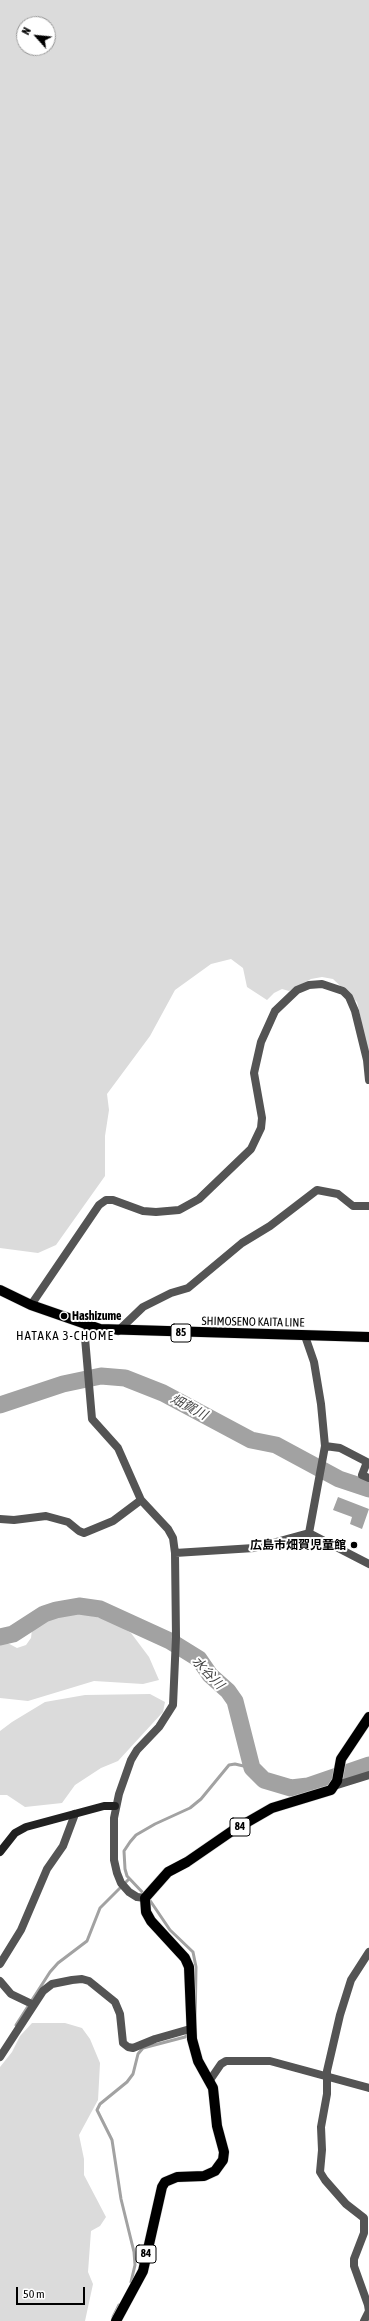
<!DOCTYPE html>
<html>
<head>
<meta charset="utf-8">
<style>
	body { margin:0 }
	#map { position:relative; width:369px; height:2321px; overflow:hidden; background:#fff; font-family:"Asap Condensed",sans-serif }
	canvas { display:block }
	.north { position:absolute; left:16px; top:16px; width:40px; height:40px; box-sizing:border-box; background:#fff; border:1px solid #999; border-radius:50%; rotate:297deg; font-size:11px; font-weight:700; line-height:16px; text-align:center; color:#000 }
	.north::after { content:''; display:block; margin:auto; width:14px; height:18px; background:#000; clip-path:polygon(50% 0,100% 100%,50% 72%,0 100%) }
	.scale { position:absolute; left:16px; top:2287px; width:69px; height:18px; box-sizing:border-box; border:2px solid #000; border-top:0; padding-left:5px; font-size:12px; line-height:14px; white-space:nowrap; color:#000; -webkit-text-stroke:3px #fff; paint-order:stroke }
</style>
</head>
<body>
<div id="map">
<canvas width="369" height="2321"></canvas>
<div class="north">N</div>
<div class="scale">50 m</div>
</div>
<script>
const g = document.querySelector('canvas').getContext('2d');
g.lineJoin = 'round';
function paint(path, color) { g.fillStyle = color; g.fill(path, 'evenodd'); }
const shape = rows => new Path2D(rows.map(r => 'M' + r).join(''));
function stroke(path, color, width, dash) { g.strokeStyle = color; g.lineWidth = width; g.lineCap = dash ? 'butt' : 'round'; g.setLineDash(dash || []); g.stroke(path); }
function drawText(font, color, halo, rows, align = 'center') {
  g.font = font + ' "Asap Condensed","Noto Sans JP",sans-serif'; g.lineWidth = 4; g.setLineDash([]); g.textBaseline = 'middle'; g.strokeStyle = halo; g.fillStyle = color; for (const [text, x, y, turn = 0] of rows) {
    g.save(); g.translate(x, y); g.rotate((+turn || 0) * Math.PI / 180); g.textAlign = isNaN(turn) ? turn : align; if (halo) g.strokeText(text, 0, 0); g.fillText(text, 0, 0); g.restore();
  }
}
const green = shape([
	[0,0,369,0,369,1066,365,1057,361,1019,357,1002,333,979,322,977,311,979,289,991,282,989,274,993,267,1000,247,987,243,968,231,959,211,964,175,990,150,1036,107,1094,109,1110,105,1136,105,1176,56,1245,38,1253,0,1248],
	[24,24,48,24,48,48,24,48],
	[70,1611,110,1620,131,1633,149,1657,159,1680,143,1684,94,1681,28,1701,0,1698,0,1639,17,1648,26,1645,31,1638,33,1621,51,1613],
	[150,1694,165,1702,163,1712,118,1761,101,1768,75,1785,62,1803,25,1807,7,1795,0,1795,0,1731,12,1722,45,1702,85,1695],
	[32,2023,65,2023,82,2028,90,2039,100,2063,98,2100,79,2135,84,2159,84,2175,106,2217,100,2226,91,2231,88,2272,93,2284,85,2321,0,2321,0,2067,12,2052,20,2036]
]);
const water = shape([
	[338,1497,369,1509,362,1529,350,1524,352,1517,333,1510]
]);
const stream = shape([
	[145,1895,127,1876,125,1869,124,1851,130,1842,136,1835,155,1824,190,1808,201,1799,229,1765,235,1764,252,1768],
	[149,1899,170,1930,193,1952,196,1967,195,2028],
	[16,2025,50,1972,58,1963,87,1941,100,1908,129,1879],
	[131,2282,135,2265,134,2252,121,2199,112,2140,97,2110,100,2104,127,2082,133,2074,138,2054,143,2048,185,2037,190,2033],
	[113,2317,119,2305]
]);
const river = shape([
	[0,1405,63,1384,101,1376,125,1378,163,1393,251,1440,276,1445,339,1479,369,1489],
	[0,1637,13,1634,44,1614,56,1610,79,1606,100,1609,170,1641,199,1659,210,1675,228,1691,235,1701,252,1768,264,1780,291,1788,308,1786,369,1765]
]);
const street = shape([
	[31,1305,99,1205,106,1200,113,1200,143,1211,156,1212,179,1210,199,1199,251,1149,261,1128,262,1118,254,1073,261,1042,275,1011,297,990,309,985,322,984,343,991,349,997,355,1011,367,1060,369,1080],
	[88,1327,85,1338,92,1419,118,1448,141,1500,168,1529,173,1538,175,1553,176,1637,173,1705,159,1727,137,1750,131,1760,119,1794,114,1818,114,1860,117,1873,121,1883,129,1892,137,1897,145,1898],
	[118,1331,143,1307,171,1293,188,1288,242,1243,270,1226,317,1190,338,1194,353,1206,369,1206],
	[305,1336,314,1362,321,1404,325,1446,309,1533],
	[325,1446,340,1448,367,1462,362,1475,369,1478],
	[0,1519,14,1520,46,1516,68,1522,79,1531,84,1533,113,1521,141,1500],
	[175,1553,254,1548,309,1533,369,1564],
	[334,1786,369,1775],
	[0,1964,21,1930,47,1869,63,1846,75,1814],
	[0,1981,11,1994,34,2005],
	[0,2057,43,1991,52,1984,72,1980,82,1979,89,1981,115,2002,120,2014,123,2043,128,2047,133,2048,155,2039,190,2029],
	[210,2080,221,2064,226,2061,270,2061,369,2088],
	[364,2321,369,2311,368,2305,354,2266,354,2259,364,2233,364,2218,346,2204,325,2180,320,2172,322,2150,321,2127,327,2094,327,2071,340,2015,351,1980,369,1952]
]);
const secondary = shape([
	[0,1852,15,1833,26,1827,104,1806,115,1806]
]);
const primary = shape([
	[0,1290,31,1305,100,1329,369,1337],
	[116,2321,143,2271,162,2187,165,2182,177,2177,204,2176,215,2171,223,2160,224,2152,217,2126,213,2088,198,2061,192,2039,189,1967,185,1958,151,1921,146,1912,145,1898,168,1872,187,1862,232,1831,272,1808,331,1790,337,1781,341,1759,369,1717]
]);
const markers = [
	[64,1316,4,"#000"],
	[354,1545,4,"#000"]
];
const shields = [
	[181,1333,20],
	[240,1827,20],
	[146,2254,20]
];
const shieldNames = [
	["85",181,1333],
	["84",240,1827],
	["84",146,2254]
];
const poiNames = [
	["Hashizume",72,1316],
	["広島市畑賀児童館",346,1545,"right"]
];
const streetNames = [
	["SHIMOSENO KAITA LINE",253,1322,1]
];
const neighbourhoodNames = [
	["HATAKA 3-CHOME",65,1336]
];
const waterNames = [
	["畑賀川",189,1407,28],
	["水谷川",208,1673,46]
];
paint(green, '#dbdbdb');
paint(water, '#a2a2a2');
stroke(stream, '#a2a2a2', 3);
stroke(river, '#a2a2a2', 17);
stroke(primary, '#dbdbdb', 11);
stroke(street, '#545454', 8);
stroke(secondary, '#212121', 8);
stroke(primary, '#000', 10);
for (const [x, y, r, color] of markers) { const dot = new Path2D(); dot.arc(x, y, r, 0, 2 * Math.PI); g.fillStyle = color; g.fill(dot); stroke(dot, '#fff', 1.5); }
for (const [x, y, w] of shields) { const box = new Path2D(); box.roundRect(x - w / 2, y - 9, w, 18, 3); g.fillStyle = '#fff'; g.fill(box); stroke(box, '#000', 1); }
drawText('bold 11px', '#000', null, shieldNames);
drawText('bold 12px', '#000', '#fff', poiNames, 'left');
drawText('12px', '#000', '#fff', streetNames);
g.letterSpacing = '1px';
drawText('13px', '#000', '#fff', neighbourhoodNames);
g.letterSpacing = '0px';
drawText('italic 13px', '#434343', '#fff', waterNames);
</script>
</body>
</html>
